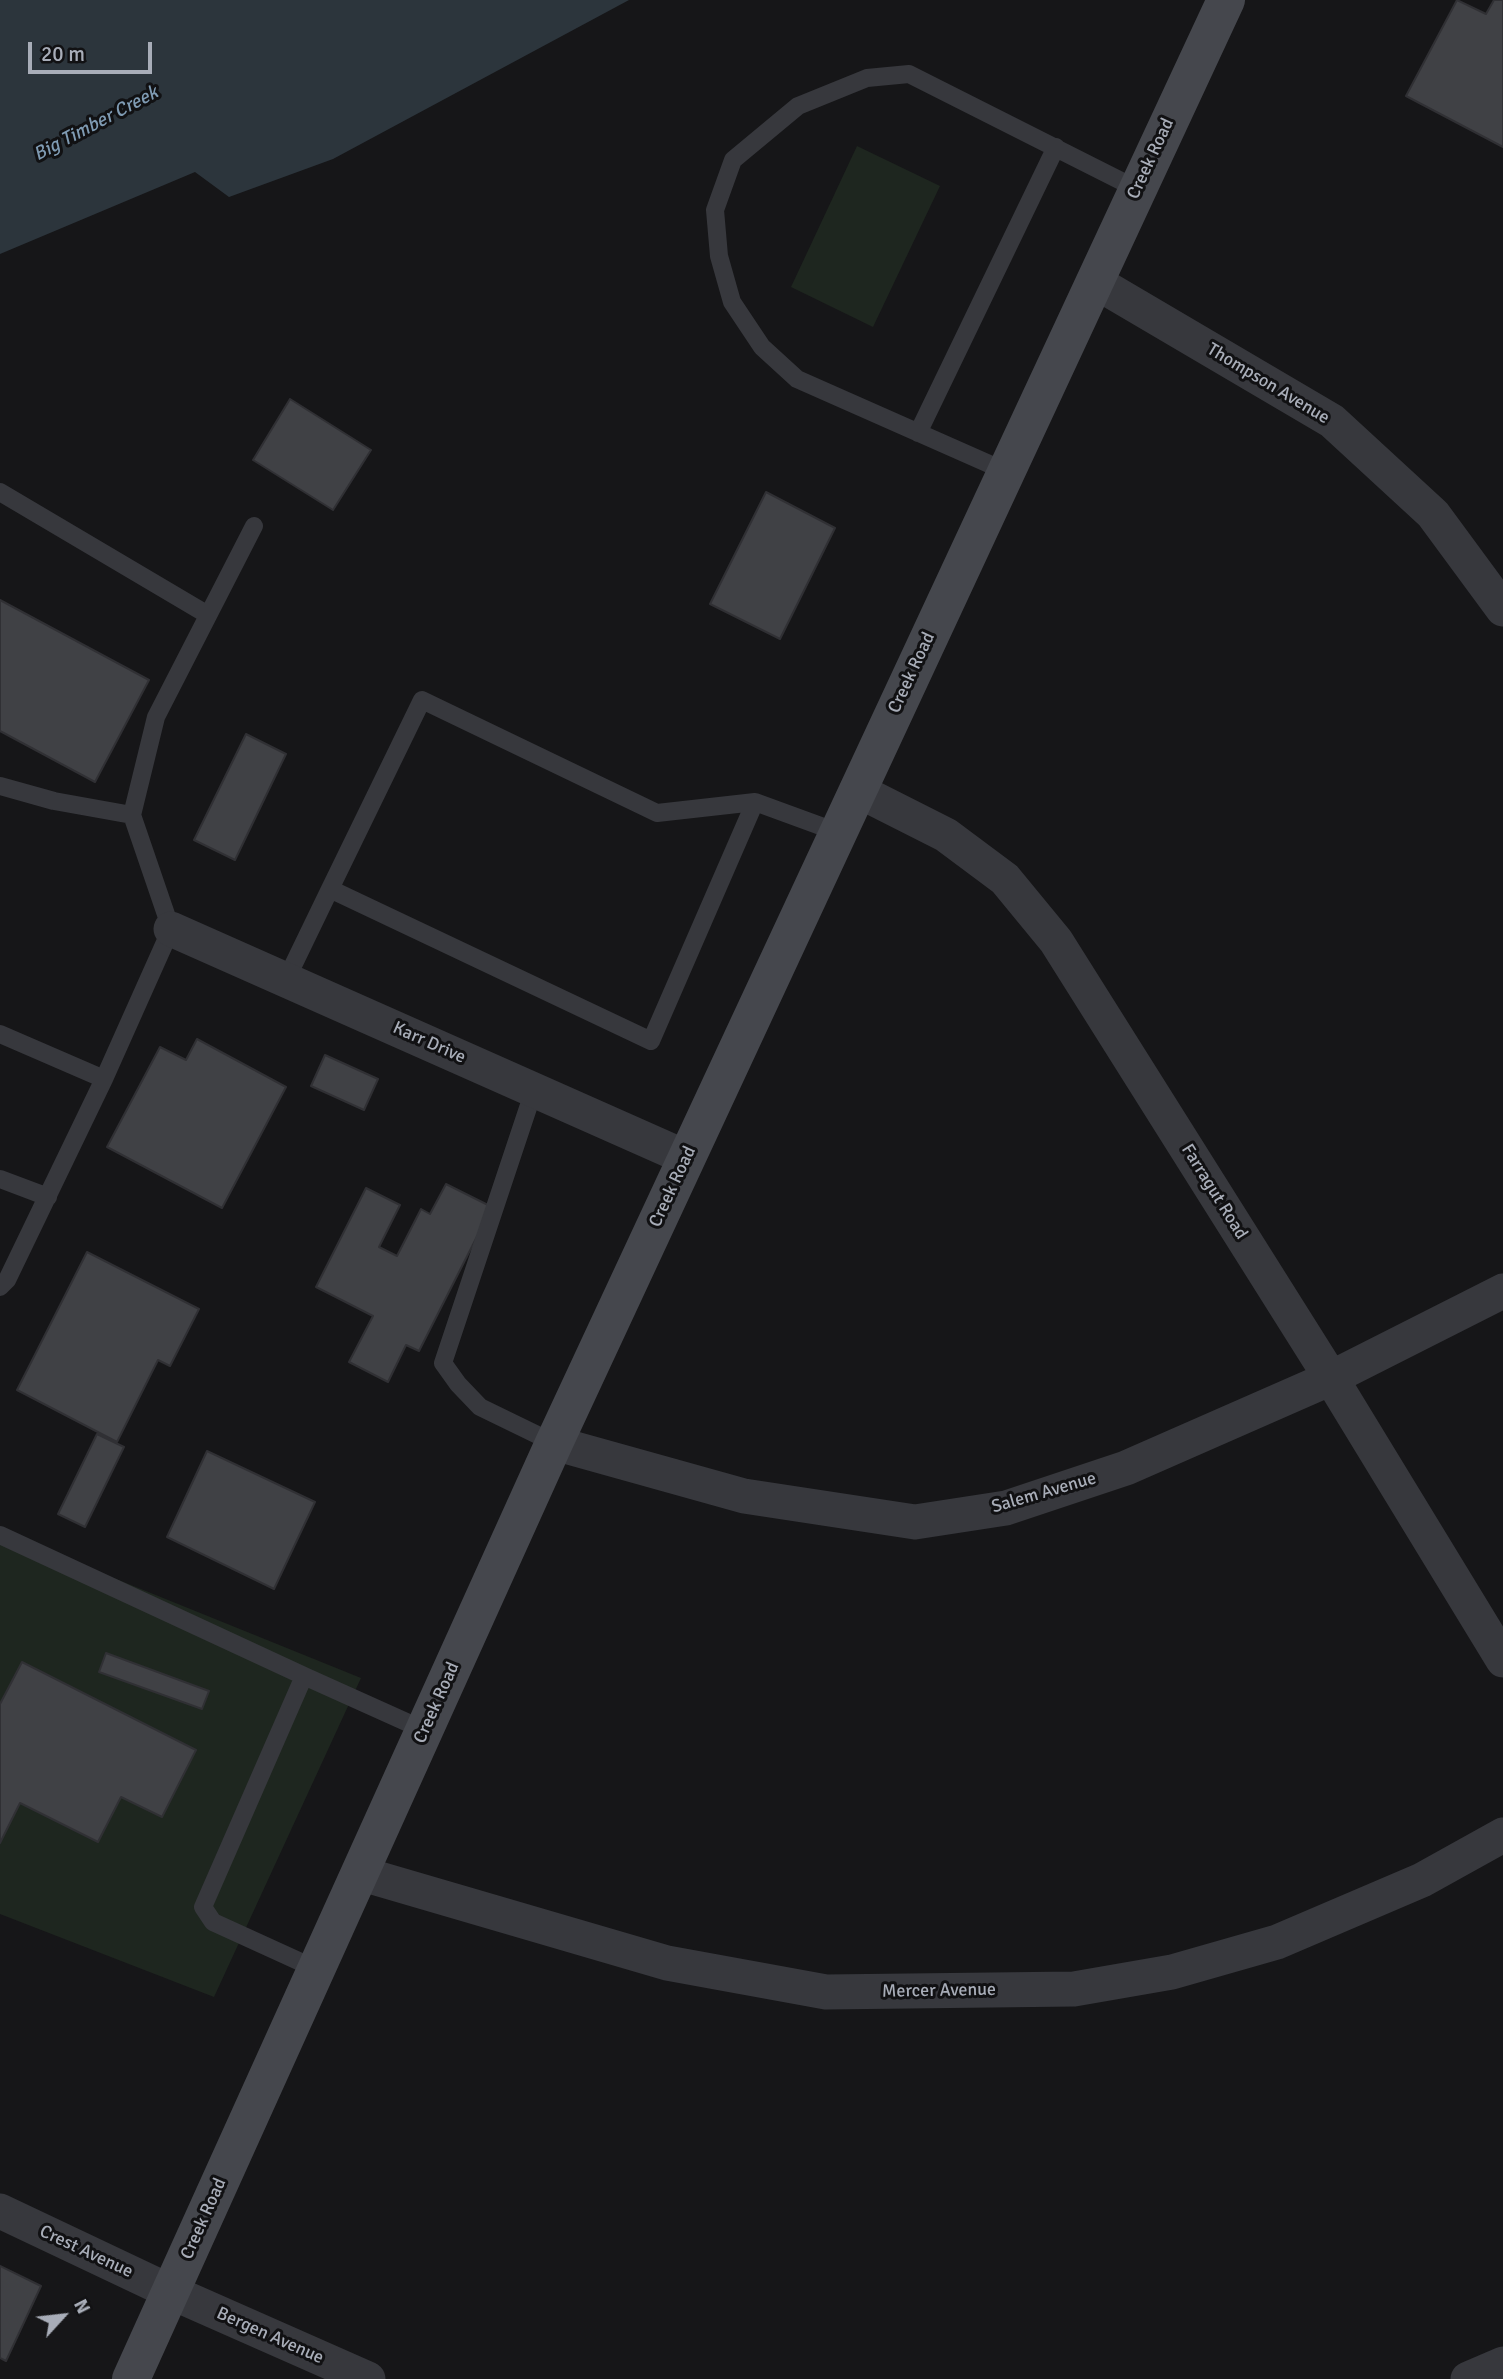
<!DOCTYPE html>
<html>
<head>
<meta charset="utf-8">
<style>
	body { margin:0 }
	#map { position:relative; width:1503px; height:2379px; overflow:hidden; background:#161618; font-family:Signika,sans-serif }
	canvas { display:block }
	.north { position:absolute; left:28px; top:2281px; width:70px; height:70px; -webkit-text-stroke:5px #111113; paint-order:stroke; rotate:63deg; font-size:19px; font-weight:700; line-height:28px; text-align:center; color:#a8adb8 }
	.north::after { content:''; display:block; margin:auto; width:24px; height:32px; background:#a8adb8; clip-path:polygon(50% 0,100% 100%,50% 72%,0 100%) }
	.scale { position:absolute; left:28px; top:42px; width:124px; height:32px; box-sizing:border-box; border:4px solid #a8adb8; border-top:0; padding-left:9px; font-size:21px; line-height:24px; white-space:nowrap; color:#a8adb8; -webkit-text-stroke:5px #111113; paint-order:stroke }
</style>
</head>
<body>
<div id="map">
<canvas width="1503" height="2379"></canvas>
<div class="north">N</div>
<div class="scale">20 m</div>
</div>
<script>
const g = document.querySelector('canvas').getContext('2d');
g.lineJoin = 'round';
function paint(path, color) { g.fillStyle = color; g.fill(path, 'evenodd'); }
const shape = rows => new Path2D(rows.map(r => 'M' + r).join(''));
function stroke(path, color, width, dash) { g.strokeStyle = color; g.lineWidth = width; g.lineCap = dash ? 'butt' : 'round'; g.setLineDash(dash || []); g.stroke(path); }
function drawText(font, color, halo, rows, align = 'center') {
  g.font = font + ' Signika,sans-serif'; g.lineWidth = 6; g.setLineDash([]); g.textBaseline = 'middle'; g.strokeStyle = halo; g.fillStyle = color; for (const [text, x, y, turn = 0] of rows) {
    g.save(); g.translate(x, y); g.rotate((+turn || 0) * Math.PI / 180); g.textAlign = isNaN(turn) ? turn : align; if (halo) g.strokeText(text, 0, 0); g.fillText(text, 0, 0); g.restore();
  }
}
const green = shape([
	[857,146,940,186,873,327,791,287],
	[0,1532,361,1678,214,1997,0,1914]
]);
const water = shape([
	[0,0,629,0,333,159,229,197,195,172,0,254]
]);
const building = shape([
	[1457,0,1486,14,1494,0,1503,0,1503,147,1406,96,1457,0],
	[290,399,371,450,333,510,253,460,290,399],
	[766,492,835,528,780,639,710,604,766,492],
	[0,600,149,680,95,782,0,731,0,600],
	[246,734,286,754,235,860,194,840,246,734],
	[197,1039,286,1087,222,1208,107,1147,160,1047,186,1060,197,1039],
	[325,1055,378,1079,364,1110,311,1086,325,1055],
	[446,1184,492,1207,419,1351,406,1345,388,1382,349,1362,373,1316,316,1287,366,1188,400,1205,379,1247,397,1256,421,1209,430,1214,446,1184],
	[87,1252,199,1309,170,1366,158,1360,117,1442,17,1390,87,1252],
	[97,1434,124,1447,85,1527,58,1514,97,1434],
	[207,1451,315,1502,274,1589,167,1537,207,1451],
	[106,1653,209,1691,202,1709,99,1672,106,1653],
	[22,1662,196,1750,162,1817,121,1797,98,1842,20,1803,0,1843,0,1704,22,1662],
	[0,2266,41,2286,6,2361,0,2358,0,2266]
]);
const lane = shape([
	[918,433,1056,147],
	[1005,471,797,379,762,347,732,302,719,256,715,210,733,160,798,106,867,78,909,74,1137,189],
	[0,492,208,615],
	[0,786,54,801,132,815],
	[755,802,657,813,422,700,330,889,651,1041,755,802,837,832],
	[286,980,330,889],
	[0,1034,104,1079],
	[534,1090,443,1363,458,1384,480,1407,554,1443],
	[0,1179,48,1197],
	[0,1287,7,1280,104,1079,171,929,132,815,156,717,254,526],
	[0,1535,304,1676,203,1907,213,1922,316,1969],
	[304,1676,424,1730]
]);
const street = shape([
	[1094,281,1332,421,1433,514,1503,609],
	[857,790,946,835,1005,879,1056,941,1331,1378,1503,1660],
	[171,929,687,1158],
	[554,1443,744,1496,915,1522,1006,1508,1126,1468,1331,1378,1503,1291],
	[359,1873,667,1963,826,1992,1074,1989,1172,1972,1277,1942,1422,1880,1503,1835],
	[0,2211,171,2292,368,2379],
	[1468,2379,1503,2364]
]);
const secondary = shape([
	[131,2379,554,1443,1226,0]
]);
const streetNames = [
	["Creek Road",1151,159,-65],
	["Thompson Avenue",1268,384,31],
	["Creek Road",912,673,-65],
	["Karr Drive",429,1043,24],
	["Creek Road",673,1187,-65],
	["Farragut Road",1214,1192,58],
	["Salem Avenue",1044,1493,-16],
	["Creek Road",437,1703,-66],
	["Mercer Avenue",939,1991,-1],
	["Creek Road",204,2219,-66],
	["Crest Avenue",86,2252,25],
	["Bergen Avenue",270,2336,24]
];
const waterNames = [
	["Big Timber Creek",96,124,-28]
];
paint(green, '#1e261f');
paint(water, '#2c353c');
paint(building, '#404145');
stroke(building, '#303034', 2);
stroke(lane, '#37383d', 18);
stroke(street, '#37383d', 35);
stroke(secondary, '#45474d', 38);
drawText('18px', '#a8adb8', '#111113', streetNames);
drawText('italic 19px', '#7f9bb3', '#111113', waterNames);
</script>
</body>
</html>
